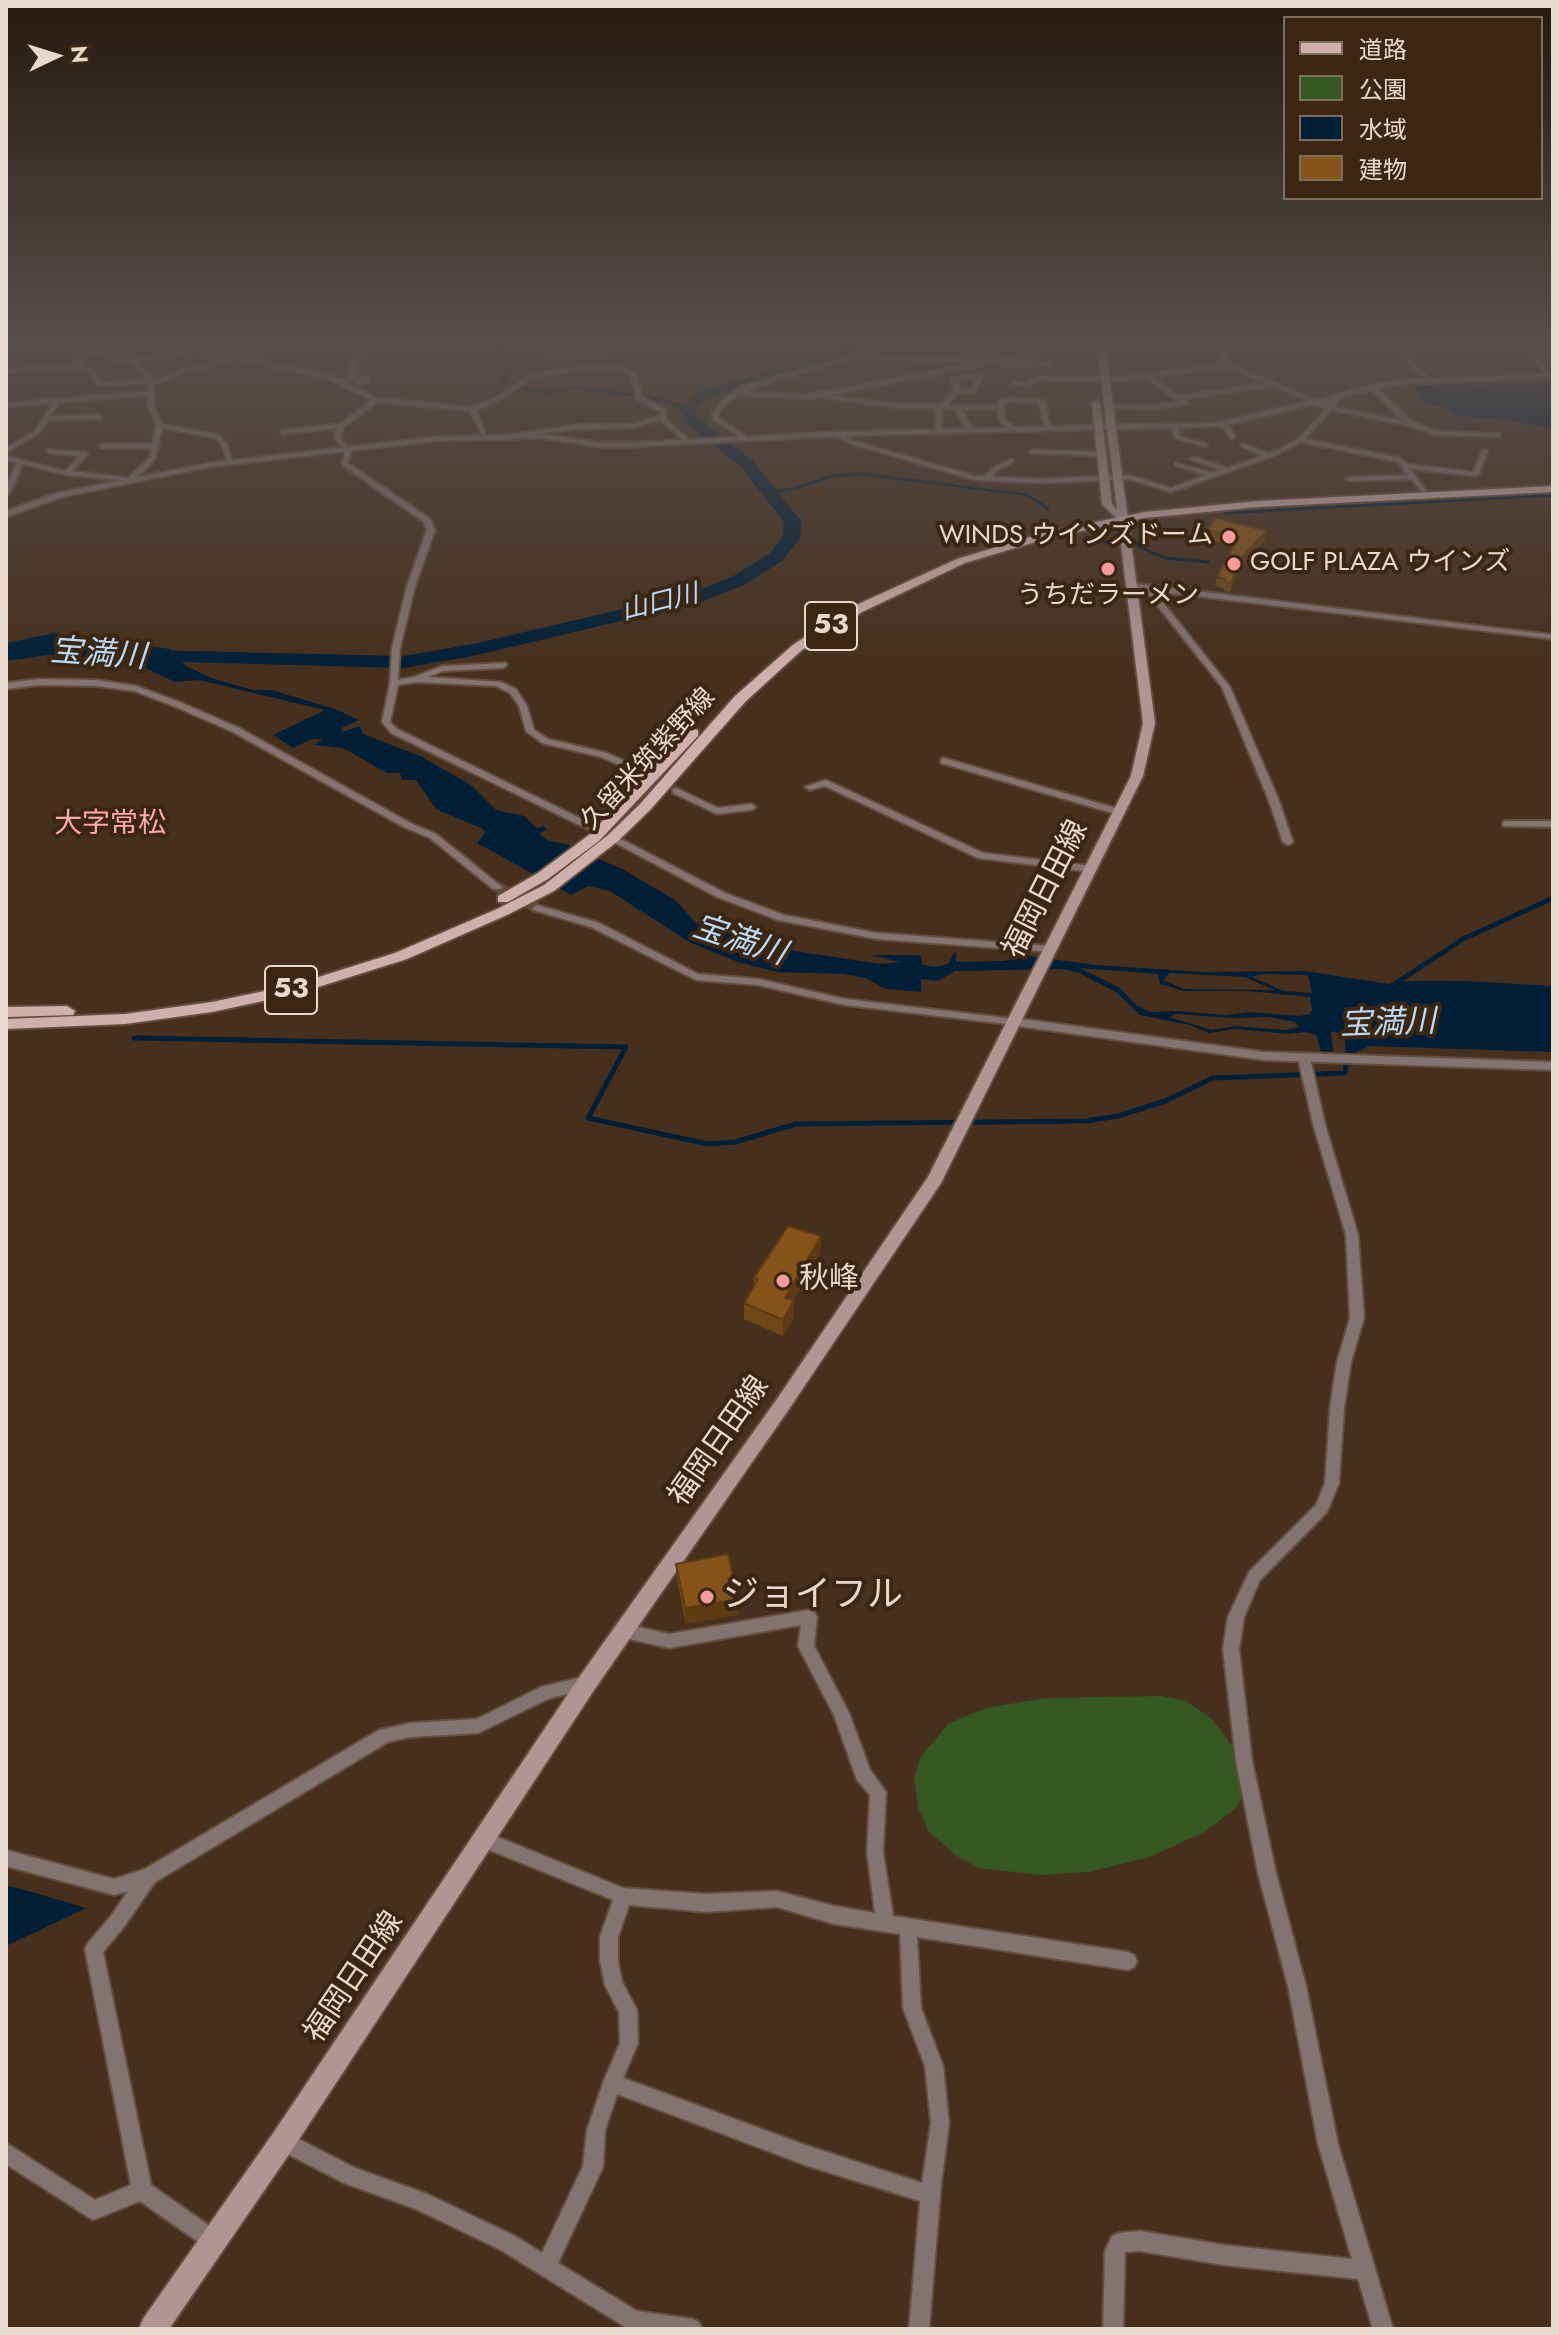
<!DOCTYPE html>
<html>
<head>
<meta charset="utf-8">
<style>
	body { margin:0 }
	#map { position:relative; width:1559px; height:2335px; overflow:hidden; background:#46301d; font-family:Jost,"Noto Sans JP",sans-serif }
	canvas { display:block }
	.frame { position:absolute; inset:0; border:8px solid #e7d9cd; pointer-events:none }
	.legend { position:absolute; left:1283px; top:16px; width:260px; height:184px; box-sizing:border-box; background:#3b2613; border:2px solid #806e5d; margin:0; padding:10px 14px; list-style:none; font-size:24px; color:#e7d9cd }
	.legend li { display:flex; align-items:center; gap:16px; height:40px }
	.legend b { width:40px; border:2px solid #806e5d }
	.north { position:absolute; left:16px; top:16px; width:80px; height:80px; -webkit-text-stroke:6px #3b2613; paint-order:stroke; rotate:86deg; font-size:22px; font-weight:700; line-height:32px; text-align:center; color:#e7d9cd }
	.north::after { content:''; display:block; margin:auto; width:28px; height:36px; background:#e7d9cd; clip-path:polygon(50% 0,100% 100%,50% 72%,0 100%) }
</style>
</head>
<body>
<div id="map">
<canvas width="1559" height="2335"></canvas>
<div class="frame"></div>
<ul class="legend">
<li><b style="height:10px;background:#d0b0ac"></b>道路</li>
<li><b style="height:22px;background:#355721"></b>公園</li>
<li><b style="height:22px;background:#001f37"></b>水域</li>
<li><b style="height:22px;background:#855319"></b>建物</li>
</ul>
<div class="north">N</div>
</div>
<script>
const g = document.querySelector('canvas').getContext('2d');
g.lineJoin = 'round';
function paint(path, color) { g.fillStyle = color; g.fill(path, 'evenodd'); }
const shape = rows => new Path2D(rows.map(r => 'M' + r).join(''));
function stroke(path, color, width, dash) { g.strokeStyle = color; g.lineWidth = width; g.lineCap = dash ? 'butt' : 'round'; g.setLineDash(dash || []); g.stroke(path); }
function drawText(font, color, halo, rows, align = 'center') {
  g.font = font + ' Jost,"Noto Sans JP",sans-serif'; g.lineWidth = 8; g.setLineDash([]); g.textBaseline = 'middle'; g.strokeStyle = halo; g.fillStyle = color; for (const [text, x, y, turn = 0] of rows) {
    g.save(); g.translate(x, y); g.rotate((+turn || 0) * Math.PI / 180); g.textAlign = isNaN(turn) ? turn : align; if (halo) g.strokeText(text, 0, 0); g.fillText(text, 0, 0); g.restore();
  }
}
const green = shape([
	[1161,1696,1186,1701,1211,1718,1234,1748,1246,1785,1238,1806,1206,1831,1150,1857,1088,1872,1041,1875,979,1868,957,1856,929,1832,918,1807,914,1779,920,1758,949,1723,986,1708,1046,1698]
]);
const water = shape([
	[1553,381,1553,429,1508,420,1458,416,1443,407,1429,405,1418,397,1422,392,1409,384,1469,382,1474,386],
	[55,633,170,649,186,666,214,679,253,690,271,690,335,709,359,720,341,728,343,730,339,733,360,726,363,734,420,756,471,785,496,810,524,816,537,828,544,826,547,829,539,834,549,841,566,844,624,870,675,900,696,923,745,939,776,941,788,950,880,964,901,962,869,955,921,955,922,965,935,967,948,964,954,953,956,953,956,962,1005,961,1020,955,1096,965,1203,972,1305,971,1389,984,1408,981,1465,981,1553,986,1553,1052,1369,1046,1351,1055,1346,1054,1344,1033,1331,1032,1333,1052,1321,1051,1316,1035,1307,1032,1288,1034,1235,1029,1209,1033,1190,1025,1140,1015,1116,992,1077,972,1061,969,955,971,938,981,921,979,921,992,886,989,865,978,844,974,778,972,738,962,689,942,610,891,588,886,571,895,477,843,485,833,483,829,436,809,416,780,402,780,400,773,387,773,343,748,314,745,323,739,312,739,293,748,273,735,325,710,199,680,175,682,124,658,109,656,99,644,62,642,6,656,6,643],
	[1080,968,1158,974,1160,984,1184,991,1248,991,1310,997,1312,1010,1310,1014,1299,1016,1248,1012,1226,1015,1178,1011,1150,1012,1136,1005,1120,988],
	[1170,973,1244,977,1275,990,1184,989,1163,980],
	[1263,974,1308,975,1312,993,1284,991,1251,977],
	[1176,1014,1231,1018,1269,1017,1295,1022,1299,1027,1284,1030,1236,1026,1212,1030,1169,1017],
	[6,1885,49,1897,86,1908,6,1946]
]);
const streamFar1 = shape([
	[484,346,519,356,515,369,503,376,504,382,511,387,547,393,574,388,650,397,687,408],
	[796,488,831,476,861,474,1028,495,1048,509],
	[768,493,791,489],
	[1225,513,1553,495],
	[1086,537,1109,543,1139,543,1138,546,1165,558,1208,562]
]);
const stream = shape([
	[1393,985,1463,939,1553,898],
	[134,1038,626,1047,588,1118,708,1144,735,1142,796,1124,1086,1121,1118,1116,1165,1101,1213,1078,1345,1073,1346,1059]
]);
const river = shape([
	[853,346,874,346,711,397,695,409,700,420,752,460,802,522,800,539,782,561,744,585,701,602,473,656,403,668,145,661,48,655,6,661,6,649,48,643,148,650,403,656,473,644,688,594,732,577,770,553,782,538,784,522,740,466,688,425,679,408,701,391,853,346]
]);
const minorTunnelFar1 = shape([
	[639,770,676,791]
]);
const minorTunnel = shape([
	[497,887,537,908]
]);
const minor = shape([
	[89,346,100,348,117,360,129,359,128,346,134,346,135,358,168,354,195,347,232,355,237,353,241,346,247,346,239,356,328,374,340,380,348,376,357,346,363,346,355,373,368,378,369,382,358,385,355,383,356,380,353,379,345,382,377,398,471,407,494,399,526,378,546,371,596,365,625,368,635,373,642,397,666,410,666,419,690,441,690,443,686,443,660,420,632,428,576,429,511,437,510,436,513,434,576,425,632,424,660,416,661,412,637,399,630,375,624,372,596,369,547,375,530,380,498,401,476,410,487,437,482,436,470,411,377,402,344,427,340,438,352,450,348,463,430,519,435,530,415,586,400,648,398,680,414,677,442,666,506,663,507,665,503,668,443,671,428,677,501,682,516,689,527,706,534,730,548,739,607,753,644,770,639,773,636,772,601,757,542,743,526,731,519,706,510,693,496,686,416,682,398,685,390,722,397,729,604,830,604,834,598,834,391,733,382,722,390,683,392,648,407,586,427,530,424,522,342,465,345,450,334,438,337,428,283,434,280,432,283,430,339,424,372,400,326,378,234,359,179,374,154,385,154,407,162,424,219,435,228,445,232,463,227,462,222,445,215,438,162,428,156,457,148,467,132,481,67,475,23,464,10,493,6,495,6,486,17,463,6,460,6,456,65,471,80,456,49,453,47,452,47,450,85,452,88,454,72,471,128,478,150,457,151,448,102,448,99,446,102,444,152,444,156,425,148,407,148,395,59,403,50,416,100,415,103,417,100,419,48,420,39,433,6,453,6,448,35,431,52,403,6,407,6,403,148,391,148,383,98,386,89,372,76,368,6,373,6,369,74,364,81,355,93,349,89,346],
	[195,351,227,357,175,372,154,381,137,361,168,358,195,351],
	[97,352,114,363,131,362,146,379,102,383,93,370,80,365,85,357,97,352],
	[620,346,627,346,615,352,549,353,546,351,549,349,614,348,620,346],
	[885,346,893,346,864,355,1000,360,1003,358,1035,353,1037,356,1004,362,1050,361,1053,363,1050,365,1007,367,996,363,809,399,738,395,725,404,718,414,719,418,749,438,749,440,747,441,713,419,712,414,721,402,741,387,885,346],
	[857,357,860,359,979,362,806,395,743,391,857,357],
	[1225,346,1231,346,1226,360,1231,364,1316,400,1372,385,1399,380,1424,379,1391,346,1397,346,1430,379,1545,374,1523,346,1529,346,1551,374,1553,374,1553,378,1399,384,1378,389,1413,422,1436,431,1500,434,1500,436,1498,437,1435,435,1409,426,1331,410,1305,439,1400,458,1407,464,1473,472,1483,449,1488,450,1479,474,1475,476,1410,469,1427,491,1423,493,1411,479,1350,481,1346,479,1350,477,1408,475,1398,462,1301,442,1271,457,1171,492,1129,479,1042,483,975,480,849,443,834,434,839,433,853,441,975,476,986,476,991,469,1011,459,1013,460,1013,462,996,471,993,477,1042,479,1129,475,1171,488,1206,475,1175,465,1175,463,1213,473,1221,470,1190,459,1193,457,1228,468,1262,456,1241,446,1241,444,1245,444,1269,453,1277,451,1298,439,1326,409,1315,404,1226,425,1230,427,1235,437,1232,439,1230,438,1225,429,1218,426,1178,428,1179,436,1207,444,1207,446,1205,447,1174,438,1172,428,1110,429,1107,427,1110,425,1215,423,1309,401,1273,386,1184,399,1188,403,1187,404,1157,409,1107,408,1104,406,1105,405,1157,405,1179,402,1145,377,1118,381,1041,380,1035,381,1029,387,1012,384,1015,382,1027,383,1031,379,1041,376,1118,377,1223,364,1220,361,1225,346],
	[1228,367,1266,383,1179,396,1152,377,1228,367],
	[1372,390,1404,421,1334,407,1339,398,1372,390],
	[980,374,983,376,976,392,956,394,948,405,997,405,1000,399,1011,397,1044,400,1051,430,1046,429,1039,403,1005,402,1003,407,1006,422,1022,429,1022,431,1020,432,1001,424,997,409,962,409,973,431,970,433,967,431,955,409,942,409,942,432,939,434,936,432,936,408,898,408,825,398,828,396,898,404,942,404,952,391,955,390,951,378,980,374],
	[976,378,972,389,961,390,957,380,976,378],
	[1032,450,1101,452,1104,454,1101,456,1030,453,1029,452,1032,450],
	[1130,584,1147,585,1553,635,1553,639,1154,591,1230,687,1279,801,1293,842,1288,845,1283,842,1269,801,1222,687,1145,590,1130,588,1130,584],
	[39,679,96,680,136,686,182,703,239,728,410,823,436,834,502,887,501,889,493,889,430,838,404,827,233,732,176,707,134,691,96,686,39,685,6,689,6,683,39,679],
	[944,758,1122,810,1124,812,1119,815,1116,814,941,763,941,759,944,758],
	[826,780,983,853,1092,866,1097,869,1092,872,978,858,825,786,810,790,805,787,826,780],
	[676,788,718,808,751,804,756,807,751,810,717,814,673,793,673,789,676,788],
	[1506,821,1553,821,1553,827,1503,826,1503,822,1506,821],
	[613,835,725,893,784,915,877,933,1052,946,1057,949,1052,952,877,939,778,920,717,897,610,840,610,836,613,835],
	[537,905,599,923,698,974,758,979,845,999,1015,1019,1020,1022,1015,1025,845,1005,758,985,696,980,591,927,533,910,532,908,537,905],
	[1304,1054,1310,1058,1325,1124,1358,1235,1364,1318,1351,1362,1344,1408,1339,1483,1327,1512,1260,1580,1244,1617,1239,1649,1252,1761,1276,1873,1306,1986,1338,2144,1393,2329,1373,2329,1358,2279,1224,2265,1140,2251,1125,2252,1123,2329,1103,2329,1105,2251,1112,2236,1119,2233,1140,2231,1224,2245,1352,2259,1318,2144,1288,1986,1258,1873,1236,1761,1223,1649,1228,1617,1249,1572,1316,1505,1325,1483,1330,1408,1337,1362,1350,1318,1346,1235,1313,1124,1298,1058,1304,1054],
	[809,1610,814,1612,817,1617,814,1646,849,1713,870,1770,886,1792,883,1852,893,1916,1128,1952,1134,1955,1137,1961,1134,1967,1128,1970,917,1937,921,2008,943,2066,949,2123,941,2185,929,2329,909,2329,920,2201,805,2165,617,2094,605,2130,603,2167,558,2263,637,2311,692,2319,699,2322,702,2329,627,2328,501,2250,416,2209,344,2183,276,2148,273,2141,276,2134,283,2131,355,2168,427,2194,515,2236,542,2253,583,2166,587,2130,603,2083,620,2043,619,2012,605,1985,600,1961,600,1937,613,1900,477,1845,475,1839,477,1833,483,1831,623,1888,706,1894,777,1891,834,1906,875,1913,867,1852,870,1795,857,1780,834,1715,798,1646,801,1625,669,1648,625,1638,620,1636,617,1631,620,1626,625,1624,669,1634,809,1610],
	[629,1905,706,1912,777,1907,834,1924,900,1934,903,2008,925,2066,931,2123,922,2183,805,2145,623,2078,638,2043,637,2010,622,1982,618,1961,618,1937,629,1905],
	[587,1676,593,1678,595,1683,593,1688,550,1698,478,1733,411,1737,388,1742,155,1882,123,1928,103,1952,151,2185,221,2234,224,2241,221,2248,214,2251,207,2248,140,2201,93,2220,6,2164,6,2143,95,2200,131,2185,85,1949,88,1943,111,1916,128,1891,114,1895,6,1866,6,1850,114,1879,145,1869,379,1730,411,1723,477,1719,541,1687,587,1676]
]);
const tertiary = shape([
	[1113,425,1114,427,1110,429,837,436,628,447,601,447,542,438,434,441,209,467,62,497,6,517,6,511,57,493,209,463,434,437,542,434,601,443,628,443,837,432,1113,425],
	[1015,1018,1264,1052,1553,1062,1553,1070,1264,1060,1010,1025,1009,1022,1015,1018]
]);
const secondary = shape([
	[1097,346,1105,346,1155,723,1143,776,941,1183,789,1409,594,1690,292,2150,169,2329,139,2329,143,2319,274,2132,580,1676,777,1399,928,1177,1131,776,1143,723,1118,520,1102,504,1092,403,1096,400,1100,403,1112,504,1117,510,1097,346]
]);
const primary = shape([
	[1553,486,1553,492,1258,507,1144,518,1049,538,965,563,862,612,802,650,745,702,650,810,618,841,554,891,507,915,407,959,296,994,212,1012,125,1024,6,1029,6,1019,125,1014,212,1002,293,985,395,953,497,909,544,885,608,835,640,804,735,696,794,644,854,606,957,559,1043,533,1144,512,1258,501,1553,486],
	[693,729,698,730,698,736,599,841,548,879,508,902,498,902,498,896,538,873,589,835,688,730,693,729],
	[67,1006,75,1011,73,1015,6,1017,6,1007,67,1006]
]);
const wall = shape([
	[1207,530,1267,531,1265,540,1238,569,1230,592,1224,591,1224,588,1215,586,1217,577,1234,545,1205,539],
	[821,1236,820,1253,793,1300,794,1300,794,1317,783,1336,744,1319,744,1303,754,1286,754,1278],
	[676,1564,738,1615,686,1624,677,1580]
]);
const shadedWall = shape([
	[1267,531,1265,540,1238,569,1230,592,1231,583,1239,560],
	[821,1236,820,1253,785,1314,785,1298],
	[794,1300,794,1317,783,1336,783,1320],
	[738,1599,738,1615,686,1624,685,1608]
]);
const building = shape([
	[1216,518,1267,531,1239,560,1231,583,1225,582,1225,579,1217,577,1239,537,1207,530,1216,518],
	[788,1226,821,1236,785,1298,794,1300,783,1320,744,1303,758,1279,754,1278,788,1226],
	[728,1554,738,1599,685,1608,676,1564,728,1554]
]);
const markers = [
	[1229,537,8,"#f59b9a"],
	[1234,564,8,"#f59b9a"],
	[1108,569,8,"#f59b9a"],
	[783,1281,8,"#f59b9a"],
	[707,1597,8,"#f59b9a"]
];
const farPoinames = [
	["WINDS ウインズドーム",1213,537],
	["GOLF PLAZA ウインズ",1250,564,"left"],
	["うちだラーメン",1108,597,"center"]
];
const farWaternames = [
	["山口川",660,604,-14]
];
const farStreetnames = [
	["久留米筑紫野線",649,760,-47]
];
const shields = [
	[831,626,52],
	[291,990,52]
];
const shieldNames = [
	["53",831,626],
	["53",291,990]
];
const farQuarternames = [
	["大字常松",110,825]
];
const streetNames = [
	["福岡日田線",1047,890,-63],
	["福岡日田線",720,1442,-55],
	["福岡日田線",355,1978,-56]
];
const poiNames = [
	["秋峰",799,1281]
];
const waterNames = [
	["宝満川",98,656,4],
	["宝満川",739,942,18],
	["宝満川",1388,1025,-2]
];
const nearPoinames = [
	["ジョイフル",723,1597]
];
paint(green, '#355721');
paint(water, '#001f37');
stroke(streamFar1, '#001f37', 3);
stroke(stream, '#001f37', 5);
paint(river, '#001f37');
stroke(minorTunnelFar1, '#5e4937', 9, [9, 4]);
stroke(minorTunnel, '#5e4937', 11, [11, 6]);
stroke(minor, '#634e3d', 4);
stroke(tertiary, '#634e3d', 4);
stroke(secondary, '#634e3d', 4);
stroke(primary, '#634e3d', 4);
paint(minor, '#837371');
paint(tertiary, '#837371');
paint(secondary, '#af9693');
paint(primary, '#d0b0ac');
paint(wall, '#724716');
paint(shadedWall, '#5d3a12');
paint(building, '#855319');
stroke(building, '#5d3a12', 2);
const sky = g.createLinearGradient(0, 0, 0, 672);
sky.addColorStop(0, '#261a10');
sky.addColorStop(0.51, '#574e4c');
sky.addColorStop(1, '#574e4c00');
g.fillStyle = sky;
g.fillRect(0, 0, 1559, 672);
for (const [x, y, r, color] of markers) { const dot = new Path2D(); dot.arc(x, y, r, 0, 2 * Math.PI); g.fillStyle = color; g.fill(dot); stroke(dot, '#3b2613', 3); }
drawText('26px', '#e7d9cd', '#3b2613', farPoinames, 'right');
drawText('italic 26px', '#b9d9f4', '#3b2613', farWaternames);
drawText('26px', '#e7d9cd', '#3b2613', farStreetnames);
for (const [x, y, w] of shields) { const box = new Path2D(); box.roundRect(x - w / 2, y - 24, w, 48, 6); g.fillStyle = '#3b2613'; g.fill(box); stroke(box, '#e7d9cd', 2); }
drawText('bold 28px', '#e7d9cd', null, shieldNames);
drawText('28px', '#fda8a7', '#3b2613', farQuarternames);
drawText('30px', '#e7d9cd', '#3b2613', streetNames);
drawText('30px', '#e7d9cd', '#3b2613', poiNames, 'left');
drawText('italic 32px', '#b9d9f4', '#3b2613', waterNames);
drawText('36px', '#e7d9cd', '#3b2613', nearPoinames, 'left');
</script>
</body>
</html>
